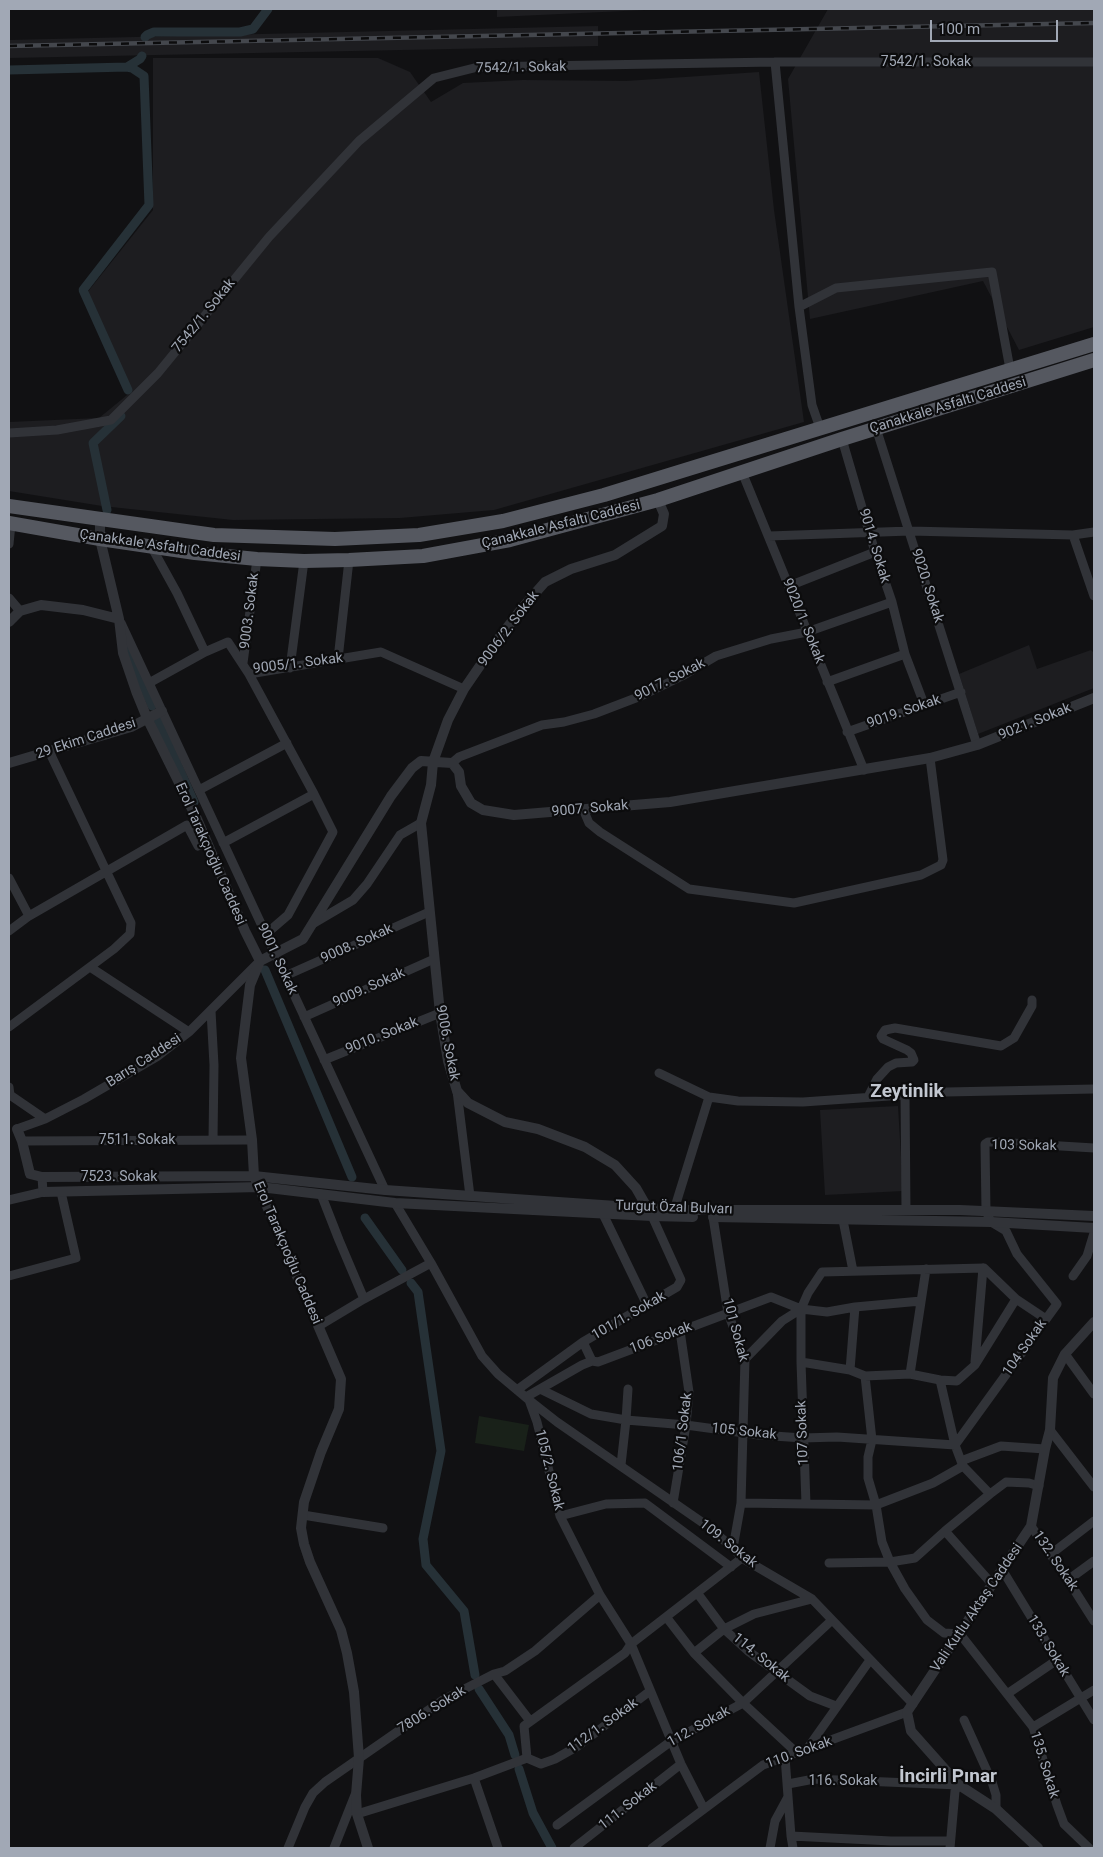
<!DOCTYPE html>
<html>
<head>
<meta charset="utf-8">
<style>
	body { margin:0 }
	#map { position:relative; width:1103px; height:1857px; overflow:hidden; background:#111113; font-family:Roboto,sans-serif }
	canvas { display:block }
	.frame { position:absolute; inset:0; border:10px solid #a1a8b5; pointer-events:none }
	.scale { position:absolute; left:930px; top:20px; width:128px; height:22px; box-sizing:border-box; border:2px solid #a1a8b5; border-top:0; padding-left:6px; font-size:15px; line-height:18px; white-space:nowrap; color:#a1a8b5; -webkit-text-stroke:4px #0c0c0d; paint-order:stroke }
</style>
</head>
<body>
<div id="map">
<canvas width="1103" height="1857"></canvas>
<div class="frame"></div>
<div class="scale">100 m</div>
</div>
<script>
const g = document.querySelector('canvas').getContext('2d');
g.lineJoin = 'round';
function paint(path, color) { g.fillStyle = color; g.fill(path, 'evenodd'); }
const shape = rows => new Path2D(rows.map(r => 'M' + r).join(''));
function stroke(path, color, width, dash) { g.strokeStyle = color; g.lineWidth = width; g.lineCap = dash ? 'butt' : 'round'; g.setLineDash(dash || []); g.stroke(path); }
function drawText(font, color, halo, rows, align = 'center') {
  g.font = font + ' Roboto,sans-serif'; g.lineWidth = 4.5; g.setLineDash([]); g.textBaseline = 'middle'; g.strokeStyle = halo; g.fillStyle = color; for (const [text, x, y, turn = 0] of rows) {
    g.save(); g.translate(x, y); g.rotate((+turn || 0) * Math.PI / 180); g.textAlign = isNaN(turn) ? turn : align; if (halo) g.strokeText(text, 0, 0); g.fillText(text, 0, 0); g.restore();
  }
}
const built = shape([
	[497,9,666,9,497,17],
	[828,9,1094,9,1094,327,1019,350,983,281,810,319,788,79],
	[598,26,598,46,9,58,9,40],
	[153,58,378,58,410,72,431,102,463,83,523,80,626,81,759,72,774,210,804,422,494,510,400,518,233,520,102,506,9,491,9,422,99,418,132,391,86,294,153,210],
	[1029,645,1037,669,1091,650,1094,653,1094,688,978,734,959,674],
	[898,1106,903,1191,825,1195,820,1110]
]);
const green = shape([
	[479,1416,529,1425,524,1451,475,1443]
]);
const canal = shape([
	[145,37,147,35,154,32,240,32,253,29,268,9],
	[127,67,132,68,144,76,149,205,83,290,128,390],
	[9,70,127,67,140,59,142,56],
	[107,510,93,443,121,416],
	[126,645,152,706],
	[158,720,194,802],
	[265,970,352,1177],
	[365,1218,402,1270],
	[411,1283,418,1292,441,1451,423,1539,426,1565,464,1611,475,1675],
	[479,1689,509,1735,515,1755],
	[519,1769,533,1813,552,1848]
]);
const minor = shape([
	[775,62,799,307,812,405,820,428],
	[799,307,836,288,992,272,1010,369],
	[876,428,977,745],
	[9,433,57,430,111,420,158,373,269,237,359,141,434,78,478,67,775,62,1094,62],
	[842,439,875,552,892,602,905,654,924,704],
	[742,472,864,770],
	[1073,535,1094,596],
	[769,536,910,531,1073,535,1094,532],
	[9,544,11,524],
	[151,546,177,593,205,652],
	[789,586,875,552],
	[9,598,20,611],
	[121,623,385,1190],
	[338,659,349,560],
	[243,663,257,559],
	[290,668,304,561],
	[249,674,381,652,464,689],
	[827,682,905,654],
	[149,683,205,652,228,642,249,674,314,794,333,832,288,915,266,934],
	[847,732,961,692],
	[452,763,459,757,542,725,564,722,594,714,641,696,682,676,716,656,771,639,807,632,892,602],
	[199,790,287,743],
	[583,809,589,823,600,832,689,889,794,903,921,875,941,865,943,860,930,758],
	[223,843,314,794],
	[9,878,29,916],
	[314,923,353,900,367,884,400,835,421,823],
	[9,931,29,916,187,825,198,846,207,842],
	[90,967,189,1032],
	[285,976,429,912],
	[211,1011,214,1065,213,1140],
	[304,1017,434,959],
	[9,1027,114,949,130,934,131,923,49,751],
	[324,1060,440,1013],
	[659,1073,709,1097,738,1101,803,1102,946,1092,1094,1089],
	[9,1087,10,1095,45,1119],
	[457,1091,470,1196],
	[905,1095,906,1210],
	[868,1097,877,1079,888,1067,896,1063,912,1062,914,1060,911,1053,907,1050,883,1039,881,1036,885,1030,895,1028,1001,1046,1014,1038,1032,1006,1032,1000],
	[17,1129,45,1119,84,1099,158,1056,189,1032,259,962],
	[22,1141,252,1140],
	[321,1194,339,1240,364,1299],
	[9,1200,43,1192,42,1177],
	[395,1203,431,1263,482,1356,498,1374,529,1400,537,1422,560,1516,600,1595,631,1644,681,1764,704,1809],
	[674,1210,709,1097],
	[603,1214,647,1305],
	[842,1215,853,1271],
	[713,1217,728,1313,745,1359,741,1503],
	[9,1276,76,1258,61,1192],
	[1073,1276,1087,1256,1094,1233],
	[319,1326,364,1299,431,1263],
	[583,1342,592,1361],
	[1065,1354,1094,1394],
	[745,1359,782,1321,801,1309,827,1312,855,1307,921,1301],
	[801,1362,806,1504],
	[975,1362,983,1268],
	[850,1370,855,1307],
	[910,1374,926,1269],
	[865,1376,872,1440,868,1457,868,1478,876,1505,882,1542,890,1562,905,1589,927,1620,944,1633,960,1634,1033,1727,1057,1805,1064,1824,1089,1848],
	[940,1380,957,1381,975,1365,1016,1299],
	[540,1389,591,1414,626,1420,686,1425,759,1435,803,1438,837,1437,955,1445],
	[517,1390,583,1342,677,1287,681,1280,652,1216],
	[526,1397,582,1365,592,1361,598,1362,771,1297,801,1309],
	[529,1400,557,1422,706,1525,733,1548,742,1558,812,1599,913,1704],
	[1050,1430,1094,1487],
	[955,1445,1057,1304,1017,1254,1006,1231,991,1222,986,1211,985,1144,988,1142,995,1142,1094,1148],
	[961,1461,955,1445,940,1380,910,1374,865,1376,850,1370,801,1362,801,1309,808,1293,822,1272,984,1268,1016,1299,1046,1319],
	[621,1465,626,1420,628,1389],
	[963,1466,990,1494,945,1531,992,1584],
	[990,1494,1006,1482,1029,1483,1039,1486],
	[673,1503,686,1425,689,1392,680,1331],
	[303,1515,383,1528],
	[560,1516,606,1504,645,1503,731,1567],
	[1031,1526,1068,1580,1094,1621],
	[733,1548,741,1503,876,1505,933,1483,963,1466,961,1461,1001,1446,1045,1449],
	[1051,1554,1094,1521],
	[829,1563,890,1562,915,1558,945,1531],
	[1003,1571,1094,1720],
	[1068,1580,1094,1561],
	[698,1594,724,1629,748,1651,810,1696,836,1706],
	[667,1618,694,1653,743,1703,797,1753],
	[694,1653,724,1629,754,1614,812,1599],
	[494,1674,530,1721],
	[1007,1694,1057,1660],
	[964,1720,992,1782,996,1795,996,1809],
	[1033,1727,1094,1690],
	[807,1749,870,1660],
	[785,1757,791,1836,793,1848],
	[527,1758,524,1726,625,1653,631,1644,742,1558],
	[527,1758,541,1764,555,1759,578,1746,650,1691],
	[474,1778,498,1848],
	[788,1784,814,1779,959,1785,955,1791,950,1848],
	[357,1814,474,1778,527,1758],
	[557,1825,670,1742,743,1703,832,1620],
	[791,1836,891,1841,950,1841],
	[288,1848,305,1807,313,1793,325,1782,443,1700,494,1674,505,1671,535,1651,600,1595],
	[334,1848,355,1795],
	[574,1848,681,1764],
	[652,1848,763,1765,907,1712],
	[770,1848,775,1821,788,1797]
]);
const tertiary = shape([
	[100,520,100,539,119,619,123,653,136,691,147,718,197,819,245,931,260,961,250,985,241,1058,252,1140,254,1176,341,1379,339,1409,321,1452,304,1502,301,1528,304,1544,310,1562,341,1630,347,1653,354,1692,359,1758,356,1795,357,1814,368,1848],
	[9,622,20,611,41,605,83,610,119,619],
	[9,763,131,727,162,711],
	[260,961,303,939,391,796,412,768,421,761,452,763,459,772,461,786,471,803,483,810,514,815,670,802,930,758,977,745,1094,698],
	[17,1129,22,1141,30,1174,42,1177,254,1176,385,1190,674,1210,960,1210,1094,1216],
	[43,1192,260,1187,395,1203,652,1216,693,1217],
	[648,1209,636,1188,615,1165,585,1147,538,1129,505,1122,468,1103,457,1091,448,1061,440,1013,421,823,431,785,433,762,448,720,464,689,499,638,523,607,545,582,571,569,615,555,662,526,664,514,658,500],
	[713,1217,991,1222,1094,1228],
	[1038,1848,996,1809,959,1785,911,1731,907,1712,1031,1526,1045,1449,1050,1430,1053,1378,1065,1354,1094,1322]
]);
const trunk = shape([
	[9,506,214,535,335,539,419,535,503,521,604,495,1094,344],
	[9,523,100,539,195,553,257,559,304,561,349,560,423,556,510,540,658,500,842,439,1094,360]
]);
const rail = shape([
	[9,46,1094,23]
]);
const streetNames = [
	["7542/1. Sokak",926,62],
	["7542/1. Sokak",521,68,-1],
	["7542/1. Sokak",204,316,-51],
	["Çanakkale Asfaltı Caddesi",948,406,-17],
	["Çanakkale Asfaltı Caddesi",561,525,-14],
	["Çanakkale Asfaltı Caddesi",160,546,8],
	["9014. Sokak",874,546,73],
	["9020. Sokak",927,586,72],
	["9003. Sokak",250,611,-83],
	["9020/1. Sokak",803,621,68],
	["9006/2. Sokak",509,629,-53],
	["9005/1. Sokak",298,664,-7],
	["9017. Sokak",670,680,-27],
	["9019. Sokak",904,712,-19],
	["9021. Sokak",1035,722,-22],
	["29 Ekim Caddesi",86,739,-18],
	["9007. Sokak",590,809,-5],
	["Erol Tarakçıoğlu Caddesi",210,854,66],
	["9008. Sokak",357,944,-24],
	["9001. Sokak",277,959,65],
	["9009. Sokak",369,988,-24],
	["9010. Sokak",382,1036,-22],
	["9006. Sokak",447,1043,79],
	["Barış Caddesi",144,1061,-33],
	["7511. Sokak",137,1140],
	["103 Sokak",1024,1146,1],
	["7523. Sokak",119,1177],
	["Turgut Özal Bulvarı",674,1208,2],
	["Erol Tarakçıoğlu Caddesi",287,1253,67],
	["101/1. Sokak",629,1316,-30],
	["101 Sokak",735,1330,75],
	["106 Sokak",661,1338,-21],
	["104 Sokak",1025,1348,-55],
	["106/1 Sokak",683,1432,-83],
	["105 Sokak",744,1432,6],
	["107 Sokak",803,1433,-92],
	["105/2. Sokak",549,1470,76],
	["109. Sokak",728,1544,38],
	["132. Sokak",1055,1561,56],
	["Vali Kutlu Aktaş Caddesi",977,1608,-56],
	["133. Sokak",1048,1646,59],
	["114. Sokak",761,1658,39],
	["7806. Sokak",432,1710,-32],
	["112/1. Sokak",603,1726,-36],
	["112. Sokak",699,1727,-29],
	["110. Sokak",799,1753,-20],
	["135. Sokak",1044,1765,73],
	["116. Sokak",843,1781],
	["111. Sokak",628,1806,-38]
];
const districtNames = [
	["Zeytinlik",907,1092],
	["İncirli Pınar",948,1777]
];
paint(built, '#1d1d20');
paint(green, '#192119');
stroke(canal, '#263137', 9);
stroke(minor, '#313338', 9);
stroke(tertiary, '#313338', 10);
stroke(trunk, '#555860', 14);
stroke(rail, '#44474d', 4.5);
stroke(rail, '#0c0c0d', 2.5, [8]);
drawText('14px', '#a1a8b5', '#0c0c0d', streetNames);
drawText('bold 19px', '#c2c7d0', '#0c0c0d', districtNames);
</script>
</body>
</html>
